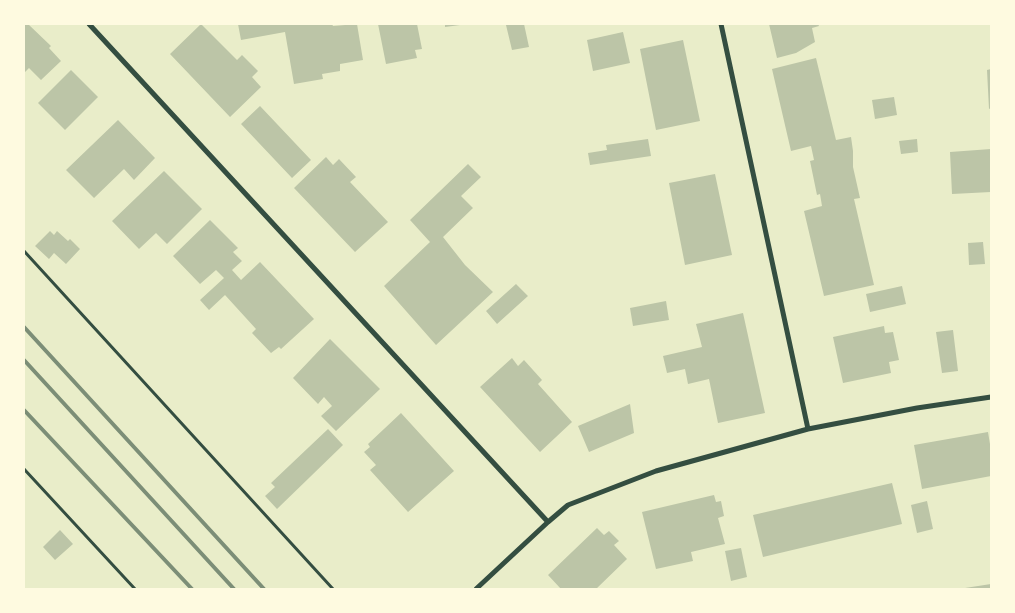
<!DOCTYPE html>
<html>
<head>
<meta charset="utf-8">
<style>
	body { margin:0 }
	#map { position:relative; width:1015px; height:613px; overflow:hidden; background:#e9edc9; font-family:Roboto,sans-serif }
	canvas { display:block }
	.frame { position:absolute; inset:0; border:25px solid #fefae0; pointer-events:none }
</style>
</head>
<body>
<div id="map">
<canvas width="1015" height="613"></canvas>
<div class="frame"></div>
</div>
<script>
const g = document.querySelector('canvas').getContext('2d');
g.lineJoin = 'round';
function paint(path, color) { g.fillStyle = color; g.fill(path, 'evenodd'); }
const shape = rows => new Path2D(rows.map(r => 'M' + r).join(''));
function stroke(path, color, width, dash) { g.strokeStyle = color; g.lineWidth = width; g.lineCap = dash ? 'butt' : 'round'; g.setLineDash(dash || []); g.stroke(path); }
const building = shape([
	[24,24,28,24,51,46,49,48,61,61,41,80,29,68,24,73],
	[201,24,237,60,242,55,258,71,252,77,261,87,230,117,170,54],
	[238,24,332,24,333,26,357,24,363,60,340,64,340,71,322,74,323,79,294,84,285,32,241,40],
	[378,24,417,24,422,49,415,50,417,58,386,64],
	[445,24,460,24,460,25,445,27],
	[524,24,529,47,512,50,506,25],
	[769,24,818,24,819,26,812,28,815,42,796,53,777,58],
	[623,32,630,63,593,71,587,40],
	[683,40,700,121,656,130,640,49],
	[816,58,836,140,851,137,853,151,853,167,860,198,854,199,874,285,824,296,804,211,822,206,820,194,817,195,810,161,814,160,811,146,791,151,772,69],
	[991,69,991,108,989,109,987,70],
	[71,70,98,97,65,130,38,103],
	[894,97,897,115,875,119,872,100],
	[260,106,311,160,292,178,241,124],
	[118,120,155,158,134,180,124,169,94,198,66,170],
	[648,139,651,156,590,165,588,153,607,150,606,145],
	[917,139,918,152,901,154,899,141],
	[991,149,991,192,952,194,950,152],
	[326,157,333,165,339,159,356,177,350,182,388,222,355,252,294,188],
	[468,164,481,177,461,196,473,208,443,237,465,265,493,292,436,345,384,286,430,242,410,220],
	[164,171,202,209,167,244,156,233,139,249,112,221],
	[715,174,732,255,685,265,669,183],
	[210,220,238,248,233,252,242,261,232,270,241,280,260,262,314,319,281,349,279,347,271,353,252,333,256,329,225,295,209,310,200,300,224,278,216,270,200,284,173,256],
	[50,231,54,235,57,231,68,241,70,239,80,249,66,264,54,253,49,259,35,246],
	[983,242,985,264,969,265,968,243],
	[516,284,528,296,497,324,486,311],
	[902,286,906,304,870,312,866,294],
	[666,301,669,320,633,326,630,308],
	[743,313,765,413,718,423,709,379,688,384,685,369,667,373,663,356,702,347,696,324],
	[884,326,885,333,893,332,899,360,889,362,891,373,843,383,833,337],
	[953,330,958,371,942,373,936,332],
	[330,339,380,389,336,431,321,416,332,406,324,397,318,404,293,378],
	[512,358,518,366,524,360,542,380,538,384,572,422,540,452,480,387],
	[630,404,634,433,589,452,578,426],
	[401,413,454,471,408,512,370,470,376,465,364,452,370,447,368,444],
	[328,429,343,445,277,509,265,496,275,487,271,483],
	[988,432,991,450,991,476,922,489,914,445],
	[892,483,902,524,763,557,753,515],
	[714,495,716,502,721,501,724,516,718,518,725,544,691,552,693,561,656,569,642,512],
	[927,501,933,529,917,533,911,505],
	[597,528,604,535,609,531,619,541,614,545,627,559,596,589,561,589,548,575],
	[60,530,73,544,55,560,43,547],
	[741,548,747,577,731,581,725,551],
	[991,584,991,589,966,589,965,588]
]);
const path = shape([
	[24,251,333,589],
	[24,469,135,589]
]);
const minor = shape([
	[89,24,548,522],
	[721,24,808,429],
	[476,589,548,522,568,505,656,471,808,429,917,408,991,397]
]);
const rail = shape([
	[24,327,264,589],
	[24,360,234,589],
	[24,410,192,589]
]);
paint(building, '#bcc5a7');
stroke(path, '#344e41', 3);
stroke(minor, '#344e41', 5);
stroke(rail, '#7c8e77', 4);
</script>
</body>
</html>
